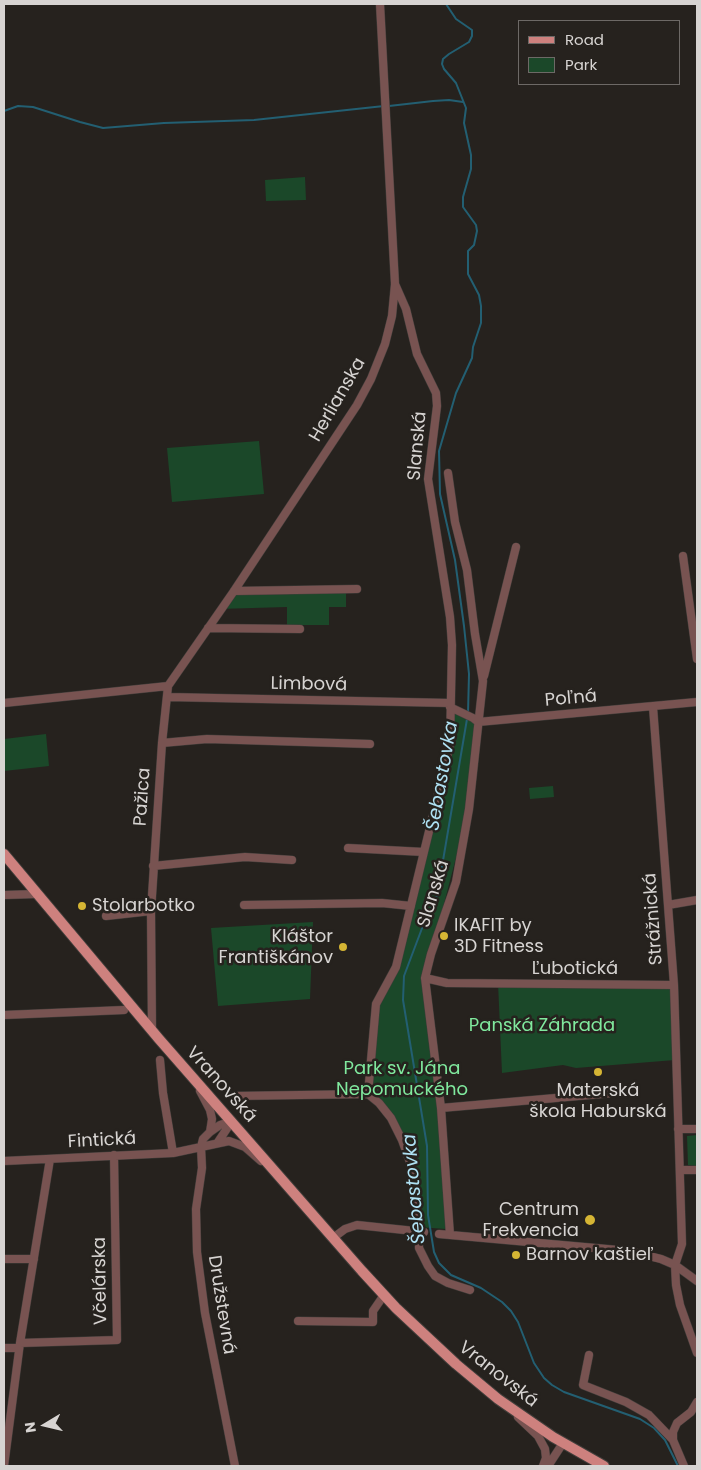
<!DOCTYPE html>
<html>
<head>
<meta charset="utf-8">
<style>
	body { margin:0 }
	#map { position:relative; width:701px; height:1470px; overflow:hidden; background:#26221e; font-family:Poppins,sans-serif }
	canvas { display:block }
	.frame { position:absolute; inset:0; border:5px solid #d7d4d2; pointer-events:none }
	.legend { position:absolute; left:518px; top:20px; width:162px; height:65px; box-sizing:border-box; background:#26221e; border:1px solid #6d6966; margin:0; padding:6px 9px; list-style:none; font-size:15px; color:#d7d4d2 }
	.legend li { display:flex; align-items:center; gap:10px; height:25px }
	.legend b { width:25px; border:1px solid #6d6966 }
	.north { position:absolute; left:20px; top:1400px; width:50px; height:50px; -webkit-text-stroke:4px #26221e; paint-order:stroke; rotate:261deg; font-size:14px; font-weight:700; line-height:20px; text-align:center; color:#d7d4d2 }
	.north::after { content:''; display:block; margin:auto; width:18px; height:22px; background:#d7d4d2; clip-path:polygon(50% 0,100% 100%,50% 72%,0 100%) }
</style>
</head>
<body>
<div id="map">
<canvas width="701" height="1470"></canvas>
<div class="frame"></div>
<ul class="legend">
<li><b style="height:6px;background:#ce817e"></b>Road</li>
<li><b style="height:14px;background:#1b4829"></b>Park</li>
</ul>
<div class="north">N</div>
</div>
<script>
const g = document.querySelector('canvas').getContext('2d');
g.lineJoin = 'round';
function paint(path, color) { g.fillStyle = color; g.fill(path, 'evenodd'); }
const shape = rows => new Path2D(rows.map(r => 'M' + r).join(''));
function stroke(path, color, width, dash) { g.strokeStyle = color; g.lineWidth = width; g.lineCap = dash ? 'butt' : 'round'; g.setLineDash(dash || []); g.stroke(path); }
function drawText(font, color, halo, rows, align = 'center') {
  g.font = font + ' Poppins,sans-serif'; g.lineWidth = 5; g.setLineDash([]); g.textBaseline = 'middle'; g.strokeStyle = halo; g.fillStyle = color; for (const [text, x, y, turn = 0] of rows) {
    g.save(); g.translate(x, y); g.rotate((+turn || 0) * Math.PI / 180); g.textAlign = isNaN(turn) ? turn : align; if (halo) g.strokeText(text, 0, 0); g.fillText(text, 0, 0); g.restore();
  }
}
const green = shape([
	[305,177,306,200,266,201,265,180],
	[259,441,264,494,172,502,167,448],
	[229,593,346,593,346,607,329,607,329,625,287,625,287,607,218,609],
	[451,708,477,721,463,831,425,976,440,1106,446,1229,418,1227,418,1216,403,1142,392,1121,366,1093,374,1016,396,967,443,773],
	[46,734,49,766,4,771,4,739],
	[553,786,554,797,530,799,529,788],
	[313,922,310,999,218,1006,211,928],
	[498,983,674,985,675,1060,576,1068,563,1065,502,1073],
	[697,1135,697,1166,688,1165,687,1136]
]);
const stream = shape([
	[446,4,456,19,472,30,472,36,469,42,449,54,443,59,442,64,444,69,456,83,466,108,464,123,471,155,471,169,463,197,463,207,476,225,477,231,474,245,468,251,468,274,479,295,481,306,481,323,473,347,472,358,456,393,439,451,440,494,455,560,464,626,469,674,468,714],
	[389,106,433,101,449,100,463,102],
	[4,111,18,106,33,107,80,122,103,128,164,123,254,120,384,106],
	[467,719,437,896,424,923,404,976,403,1000,427,1146,428,1215,434,1252,439,1263,451,1275,481,1288,502,1302,511,1311,518,1322,534,1363,544,1378,552,1385,564,1392,640,1419,654,1428,665,1440,678,1466]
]);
const minor = shape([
	[395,284,406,309,417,354,436,393,437,406,428,479,450,617,452,645,450,745,396,967,376,1004,368,1094,379,1103,391,1118,402,1140,411,1165,419,1221,419,1248,428,1266,435,1276,448,1283,470,1290],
	[448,473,455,522,467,570,475,634,483,681,469,809,456,882,431,954,425,978,441,1108,450,1235],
	[683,556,697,659],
	[234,591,357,589],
	[208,628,300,629],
	[484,676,516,547],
	[168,697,450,703],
	[4,703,168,686,234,591,357,405,371,379,385,344,392,316,395,284,380,4],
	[450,707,473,718,478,722,697,702],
	[653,707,674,985,682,1244,675,1265,676,1285,680,1305,697,1353],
	[162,743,207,739,370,744],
	[348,848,424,852],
	[153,866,245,857,292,860],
	[4,895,37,894],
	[244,905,382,903,411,906],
	[668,905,697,900],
	[106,916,151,911],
	[425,978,447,983,674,985],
	[4,1015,124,1010],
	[152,1031,151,911,162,743,168,686],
	[160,1060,163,1093,173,1153],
	[200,1091,210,1110,212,1119,210,1132],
	[233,1096,368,1094],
	[441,1108,613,1093],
	[678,1129,697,1129],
	[218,1142,232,1121],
	[201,1147,202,1168,196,1209,197,1252,205,1313,235,1466],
	[201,1147,203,1139,210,1132,220,1125,232,1121],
	[4,1161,173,1153,229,1141,245,1147,261,1161],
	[680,1170,697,1170],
	[439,1234,629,1251,661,1259,675,1265,697,1281],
	[333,1238,345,1229,357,1225,424,1232],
	[4,1259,34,1259],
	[298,1321,373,1322,373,1311,384,1295],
	[20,1343,117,1340,114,1155],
	[4,1348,19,1348],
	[589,1355,583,1385,626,1402,649,1415,673,1440,684,1466],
	[518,1417,538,1436,545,1449,546,1458,543,1466],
	[673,1440,673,1432,677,1423,691,1412,697,1402],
	[4,1466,20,1343,50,1159],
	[548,1466,563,1443]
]);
const major = shape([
	[4,854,159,1039,362,1271,396,1308,456,1364,498,1399,553,1437,604,1466]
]);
const markers = [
	[82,906,5,"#d5b534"],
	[444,936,5,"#d5b534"],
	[343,947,5,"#d5b534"],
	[598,1072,5,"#d5b534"],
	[590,1220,6,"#d5b534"],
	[516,1255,5,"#d5b534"]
];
const streetNames = [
	["Herlianska",338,400,-60],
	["Slanská",418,446,-85],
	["Limbová",309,685,1],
	["Poľná",571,699,-5],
	["Pažica",143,797,-86],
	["Slanská",434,894,-73],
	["Strážnická",654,919,-94],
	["Ľubotická",575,969],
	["Vranovská",221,1085,48],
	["Fintická",102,1141,-3],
	["Včelárska",101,1281,-91],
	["Družstevná",221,1305,81],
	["Vranovská",498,1375,38]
];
const poiNames = [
	["Stolarbotko",92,906],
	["IKAFIT by",454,926],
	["3D Fitness",454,947],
	["Kláštor",333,937,"right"],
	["Františkánov",333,958,"right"],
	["Materská",598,1091,"center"],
	["škola Haburská",598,1112,"center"],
	["Centrum",579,1210,"right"],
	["Frekvencia",579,1231,"right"],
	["Barnov kaštieľ",526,1255]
];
const parkNames = [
	["Panská Záhrada",542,1026],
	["Park sv. Jána",402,1069],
	["Nepomuckého",402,1090]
];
const waterNames = [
	["Šebastovka",443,776,-80],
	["Šebastovka",415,1189,-95]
];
paint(green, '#1b4829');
stroke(stream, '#235f72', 2);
stroke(minor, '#423e3b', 9);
stroke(major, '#423e3b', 12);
stroke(minor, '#785351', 8);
stroke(major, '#ce817e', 10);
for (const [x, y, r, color] of markers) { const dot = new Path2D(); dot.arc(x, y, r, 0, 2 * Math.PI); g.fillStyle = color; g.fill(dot); stroke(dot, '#26221e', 2); }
drawText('18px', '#d7d4d2', '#26221e', streetNames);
drawText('18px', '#d7d4d2', '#26221e', poiNames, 'left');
drawText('18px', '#80e99e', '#26221e', parkNames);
drawText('italic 19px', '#afe1f3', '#26221e', waterNames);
</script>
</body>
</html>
